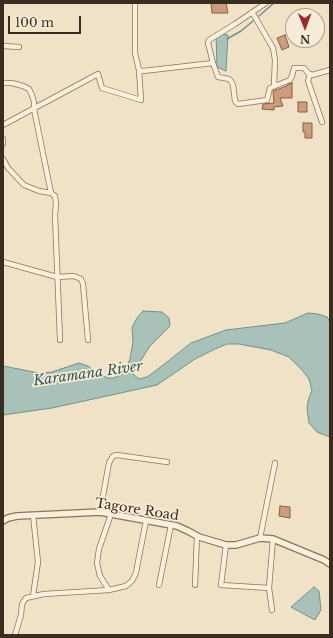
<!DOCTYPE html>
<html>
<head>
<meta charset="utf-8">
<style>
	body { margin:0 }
	#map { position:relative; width:333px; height:638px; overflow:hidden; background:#efe2c7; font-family:"Libre Baskerville",serif }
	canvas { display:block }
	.frame { position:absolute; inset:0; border:4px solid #3b2c20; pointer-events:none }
	.north { position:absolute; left:285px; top:8px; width:40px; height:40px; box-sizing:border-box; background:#f6ecd7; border:1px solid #ab9f8e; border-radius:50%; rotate:179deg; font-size:11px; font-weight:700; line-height:16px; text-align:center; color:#3b2c20 }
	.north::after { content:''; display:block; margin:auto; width:14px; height:18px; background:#992c2f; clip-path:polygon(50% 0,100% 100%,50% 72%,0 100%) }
	.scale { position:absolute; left:8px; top:16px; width:73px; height:18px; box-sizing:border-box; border:2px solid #3b2c20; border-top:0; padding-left:5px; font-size:12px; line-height:14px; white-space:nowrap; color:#3b2c20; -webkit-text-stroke:3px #f6ecd7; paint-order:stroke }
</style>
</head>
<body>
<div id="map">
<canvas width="333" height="638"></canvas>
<div class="frame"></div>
<div class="north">N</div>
<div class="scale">100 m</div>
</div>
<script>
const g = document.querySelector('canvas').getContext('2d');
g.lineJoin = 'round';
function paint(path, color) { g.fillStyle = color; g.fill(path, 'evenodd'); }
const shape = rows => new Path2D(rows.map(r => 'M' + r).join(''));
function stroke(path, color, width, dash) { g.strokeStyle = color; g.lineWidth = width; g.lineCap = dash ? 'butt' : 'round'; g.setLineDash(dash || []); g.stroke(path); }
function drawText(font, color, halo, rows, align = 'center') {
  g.font = font + ' "Libre Baskerville",serif'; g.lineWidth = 3.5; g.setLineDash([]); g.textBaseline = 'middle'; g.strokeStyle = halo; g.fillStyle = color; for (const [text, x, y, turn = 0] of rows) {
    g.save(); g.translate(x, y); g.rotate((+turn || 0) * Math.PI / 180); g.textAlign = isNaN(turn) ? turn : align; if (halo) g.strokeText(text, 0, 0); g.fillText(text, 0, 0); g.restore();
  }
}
const water = shape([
	[216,33,228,35,226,71,217,67,216,33],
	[143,311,162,312,169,318,170,326,150,346,136,368,133,374,139,379,147,377,158,369,191,343,226,330,285,323,308,313,318,314,327,317,330,322,330,437,317,432,309,423,307,408,308,401,312,390,309,379,302,370,289,357,271,350,239,344,227,344,215,349,195,359,157,385,52,408,3,415,3,366,39,373,52,372,79,363,88,366,98,374,108,378,114,378,122,374,126,368,130,359,133,342,132,327,137,318,143,311],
	[314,587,319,591,321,610,315,620,291,607,314,587]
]);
const stream = shape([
	[259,16,274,3],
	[227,39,241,31,253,21]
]);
const building = shape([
	[211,3,226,3,228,13,212,13,211,3],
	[285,35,289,47,282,50,277,38,285,35],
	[292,83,292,98,280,98,283,106,274,107,274,110,262,109,263,104,274,103,273,91,287,86,287,85,292,83],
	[298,102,307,102,307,112,298,112,298,102],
	[303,123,312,123,312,138,305,138,305,132,303,132,303,123],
	[280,506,290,507,290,518,279,516,280,506]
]);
const minor = shape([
	[135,3,135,53,139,70,143,71,213,63,218,77,229,79,231,81,233,85,235,101,238,104,267,100,270,88,290,80,292,76,294,68,304,68,308,73,312,75,330,70],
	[252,12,273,48,275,60,274,85],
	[3,46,19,47],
	[213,63,208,43,209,40,235,24,266,3],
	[310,74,308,81,322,122],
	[3,83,12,83,23,86,29,89,32,95,34,102,34,109,51,193],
	[3,125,98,74,102,88,141,100,139,70],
	[3,139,3,144],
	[3,159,8,168,24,185,39,191,51,193,55,196,56,204,55,215,60,340],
	[3,262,57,277,74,276,81,279,83,284,88,340],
	[100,512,109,463,113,456,117,455,167,462],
	[260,538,275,463],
	[226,545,221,585,269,588],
	[159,585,171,525],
	[195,585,197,536],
	[109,590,100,576,97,563,99,549,111,514],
	[33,596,38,562,33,515],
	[272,610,269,588,273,539],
	[15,635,21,615,22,604,26,598,44,594,109,590,126,586,132,581,136,573,138,562,146,521]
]);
const tertiary = shape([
	[3,521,8,518,17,516,100,512,177,526,188,531,199,537,226,545,236,545,260,538,273,539,324,560,330,564]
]);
const streetNames = [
	["Tagore Road",137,510,9]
];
const waterNames = [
	["Karamana River",88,374,-8]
];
paint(water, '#a8c2ba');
stroke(water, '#6e9188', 1);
stroke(stream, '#6e9188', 1.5);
paint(building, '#cc9d7d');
stroke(building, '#8a5d42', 1);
stroke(minor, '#8a745c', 6);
stroke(tertiary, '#8a745c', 8);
stroke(minor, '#f9efdb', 4.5);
stroke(tertiary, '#f9efdb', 5.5);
drawText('13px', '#3b2c20', '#f6ecd7', streetNames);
drawText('italic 14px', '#2f5a57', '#f6ecd7', waterNames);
</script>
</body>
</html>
